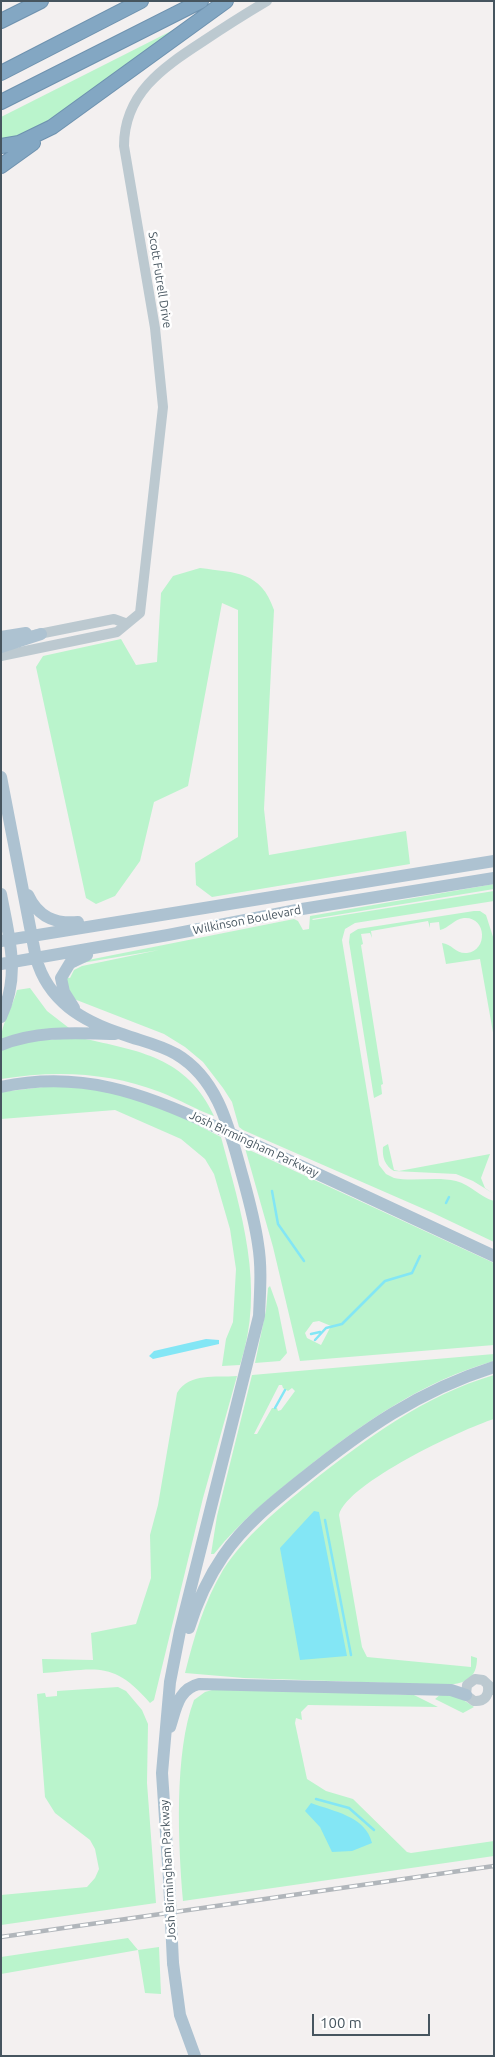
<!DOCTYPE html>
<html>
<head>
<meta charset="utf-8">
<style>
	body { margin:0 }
	#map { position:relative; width:495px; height:2057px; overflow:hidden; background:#f3f0f0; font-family:Ubuntu,sans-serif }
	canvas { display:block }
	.frame { position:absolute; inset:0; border:2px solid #46555f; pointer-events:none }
	.scale { position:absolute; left:312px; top:2014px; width:118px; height:22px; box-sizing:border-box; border:2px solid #46555f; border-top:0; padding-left:6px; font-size:15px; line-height:18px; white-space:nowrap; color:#46555f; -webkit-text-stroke:4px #fff; paint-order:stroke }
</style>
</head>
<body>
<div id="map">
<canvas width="495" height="2057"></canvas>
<div class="frame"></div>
<div class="scale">100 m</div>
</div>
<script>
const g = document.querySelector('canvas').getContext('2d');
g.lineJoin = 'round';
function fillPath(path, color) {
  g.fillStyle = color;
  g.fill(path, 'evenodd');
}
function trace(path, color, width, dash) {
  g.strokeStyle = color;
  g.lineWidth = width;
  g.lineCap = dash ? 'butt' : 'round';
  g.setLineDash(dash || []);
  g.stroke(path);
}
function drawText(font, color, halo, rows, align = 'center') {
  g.font = font + ' Ubuntu,sans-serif';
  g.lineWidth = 5;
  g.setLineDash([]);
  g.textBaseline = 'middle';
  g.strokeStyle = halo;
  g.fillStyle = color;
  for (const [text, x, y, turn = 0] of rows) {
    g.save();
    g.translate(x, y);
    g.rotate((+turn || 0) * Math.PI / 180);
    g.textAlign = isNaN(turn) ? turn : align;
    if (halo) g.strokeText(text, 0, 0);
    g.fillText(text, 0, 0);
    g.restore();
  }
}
const green = new Path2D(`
	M187,23L39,127L20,136L1,140V117Z
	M200,568C236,573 261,571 274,610L264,809L269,855L406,831L410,864L212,897L196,885L195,863L238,837V610L222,603L188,786L154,802L140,861L115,896L96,904L86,898L36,667L43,656L121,639L136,665L157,662L161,593L173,576Z
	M494,884V889L312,919L313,920L494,891V901L355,923L345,929L342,940L379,1165L386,1174L394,1178C414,1182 436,1176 456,1181C471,1185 480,1197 494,1201V1242L433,1213L243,1130L239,1127L232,1102L223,1088L203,1062L185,1047L164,1034L74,999L71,996L65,977L70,978L74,970L82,966L159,950L82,963L67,972L83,961L294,919L298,921L303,930L309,929L310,916Z
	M474,911H480L486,915L494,940V1038L480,959L446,964L442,943C452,944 456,954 467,953C489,950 486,916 464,918C454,919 449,928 440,930L439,922L430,923V928L428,921L371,931L372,938L370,933L361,934L363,944L361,945L383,1084L381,1085L382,1094L374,1098L349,942L350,934L358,929Z
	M30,988L47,1011L69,1028L1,1040C1,1023 13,1007 17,990Z
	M81,1038C139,1051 187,1057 214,1116C199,1111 178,1099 160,1092C109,1072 55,1070 1,1079V1048L21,1041Z
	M52,1086L96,1089L158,1105L221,1137C241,1212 266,1287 240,1365L222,1366L226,1339L233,1322L236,1269L230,1229L214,1174L205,1159L181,1139L115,1110L1,1119V1092Z
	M388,1144L394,1170L399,1171L490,1154L481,1178L485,1188L494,1194L473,1181L456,1174L394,1171C385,1166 382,1157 383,1147Z
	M245,1148L494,1263V1345L300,1361L273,1247ZM319,1321L331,1326L321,1345L307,1338L305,1333L313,1322Z
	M270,1286L278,1308L287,1353L280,1361L255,1363L266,1310L268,1288Z
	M494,1354V1361C423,1381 366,1421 309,1466C275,1493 241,1520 214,1554H211L217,1516L252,1375ZM279,1385H282L283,1388L288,1391L292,1388L295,1391L281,1410L278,1411L277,1408H272L257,1434H254Z
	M494,1375V1419C462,1429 347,1483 339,1515L362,1647L367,1657L471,1667V1656L477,1658C477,1678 466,1683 448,1685L244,1678L185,1673C194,1637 204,1602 223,1570C246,1535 277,1510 309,1484C366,1439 423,1396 494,1375Z
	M237,1376L203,1498L154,1700L150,1703C112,1659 96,1670 43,1673L42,1659L93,1660L91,1633L136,1624L151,1578L150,1535L158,1505L177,1393C190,1372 215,1378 237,1376Z
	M118,1687L126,1691L142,1710L148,1724L147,1783L156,1903L1,1925V1895L87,1887L95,1878L99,1869L95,1849L90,1840L55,1813L45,1797L37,1694L45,1693L46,1697L57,1696V1691Z
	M219,1688L414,1695L438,1707L308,1705L301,1712L302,1720L296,1718L295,1723L307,1779L326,1791L353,1799L407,1852L411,1853L494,1841V1856L183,1901C178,1845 174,1752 194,1700L205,1692Z
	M441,1694L459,1697L474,1707L463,1713L435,1699Z
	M128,1938L138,1950L159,1947L161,1994L145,1993L138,1950L1,1974V1957Z`);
const water = new Path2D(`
	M206,1339L219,1340V1344L153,1359L149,1356L154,1351Z
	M314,1511L319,1512L347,1656L300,1660L280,1548Z
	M311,1803C332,1811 366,1816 372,1843L352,1851L332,1852L320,1827L305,1811Z`);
const stream = new Path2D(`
	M272,1191L278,1224L304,1261
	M446,1203L449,1197
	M311,1334L320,1332
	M315,1340L326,1328L342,1324L385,1281L412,1273L420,1256
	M275,1408L285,1390
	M325,1520L351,1655
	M316,1799L349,1808L374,1830`);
const minor = new Path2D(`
	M34,635L114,619L125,623
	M1,656L117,632L140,613L163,407L155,328L124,146C124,94 162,68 202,42C223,28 245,14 267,1
	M488,1687C489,1696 484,1702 474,1701L466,1695L467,1685L475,1679L483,1680L494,1690`);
const major = new Path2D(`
	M1,637L26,633
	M1,647L41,634
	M1,777L36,958C48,1001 82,1021 122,1034C141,1041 158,1044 176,1054C220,1080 230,1132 243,1178C249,1200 255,1222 258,1244C262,1268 260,1292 259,1316L180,1631L170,1682L162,1773L169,1879
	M1,894C9,938 21,974 1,1017
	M28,895C38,917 55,924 78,922
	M1,941L494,861
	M1,964L168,935L302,909L494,878
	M74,1008L64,992L61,978L70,963L87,955
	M1,1045C38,1030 76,1033 115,1034
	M1,1087C80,1070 144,1093 214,1126
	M245,1140L494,1256
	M189,1628C197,1602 208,1578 223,1556C244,1525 273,1502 302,1479C363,1430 418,1391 494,1367
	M170,1727C176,1709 178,1689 199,1684L451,1690L466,1695
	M173,1963L180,2015L195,2056`);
const highway = new Path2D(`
	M1,21L41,1
	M1,73L141,1
	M1,102L201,1
	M1,146L19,143L52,127L226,1
	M1,166L33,143`);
const rail = new Path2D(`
	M1,1937L494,1866`);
const majorBridge = new Path2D(`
	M214,1126L245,1140
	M169,1879L173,1963`);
const streetNames = [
	["Scott Futrell Drive",160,280,81],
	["Wilkinson Boulevard",247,920,-11],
	["Josh Birmingham Parkway",254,1144,25],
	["Josh Birmingham Parkway",168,1870,-93]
];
fillPath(green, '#baf4cc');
fillPath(water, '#83e6f5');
trace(stream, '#83e6f5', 2.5);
trace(highway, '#6e92af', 16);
trace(minor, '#bcc9d0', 10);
trace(major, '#adc2d1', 12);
trace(highway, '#83a7c3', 14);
trace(rail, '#b1b6bb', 4.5);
trace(rail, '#fff', 2.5, [8]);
trace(majorBridge, '#adc2d1', 12);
drawText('12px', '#46555f', '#fff', streetNames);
</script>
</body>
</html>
